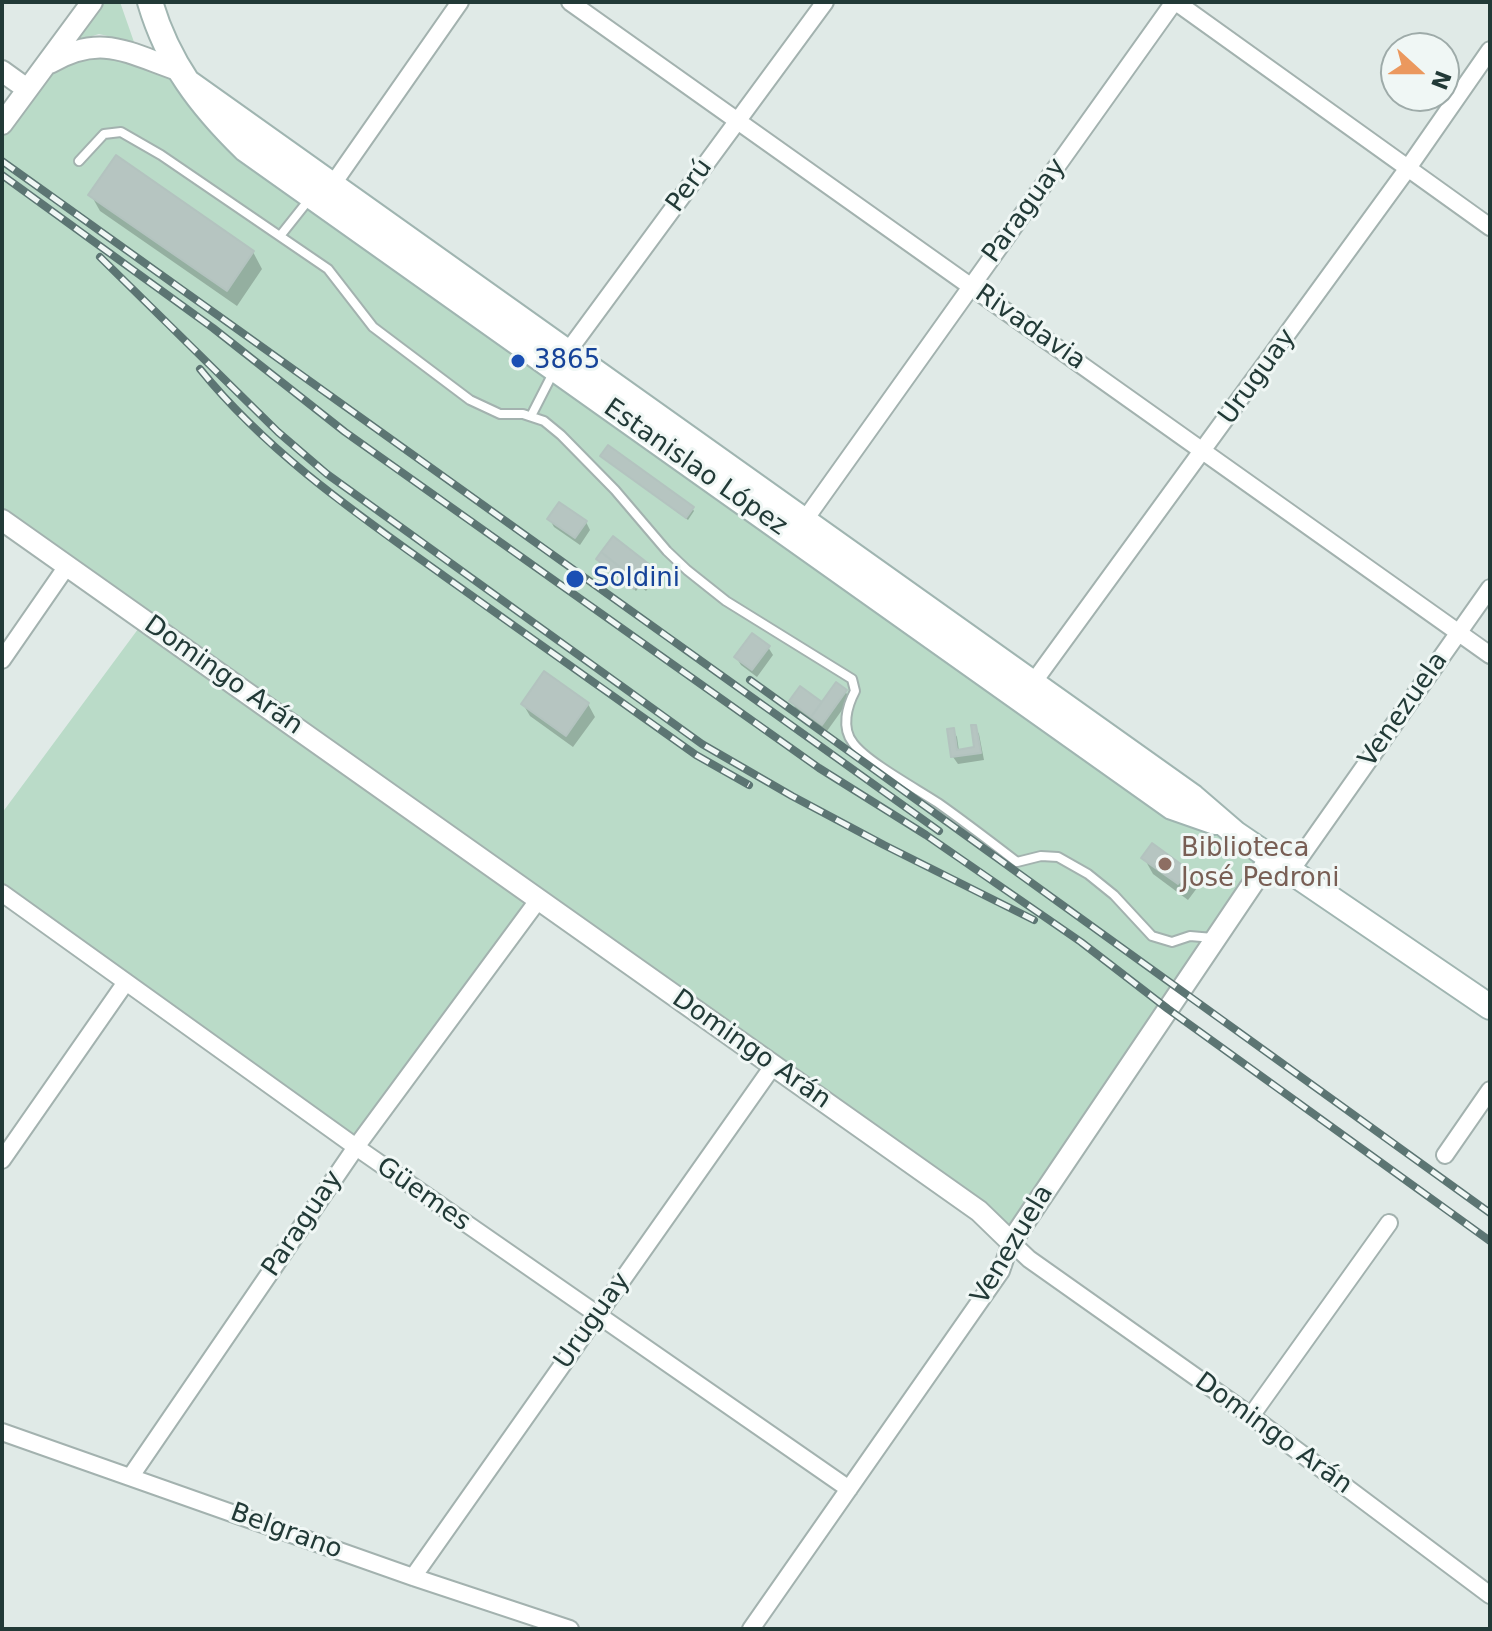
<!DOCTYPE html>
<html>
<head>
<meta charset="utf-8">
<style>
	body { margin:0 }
	#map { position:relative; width:1492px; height:1631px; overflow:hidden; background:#e0eae7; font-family:"DejaVu Sans",sans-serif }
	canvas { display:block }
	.frame { position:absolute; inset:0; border:4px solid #223a37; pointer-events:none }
	.north { position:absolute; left:1380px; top:32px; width:80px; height:80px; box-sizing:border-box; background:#f0f7f5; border:2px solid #9eaba9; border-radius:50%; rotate:111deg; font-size:22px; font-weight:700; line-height:32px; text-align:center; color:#223a37 }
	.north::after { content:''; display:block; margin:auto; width:28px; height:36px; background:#eb985e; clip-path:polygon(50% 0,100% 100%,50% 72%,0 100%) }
</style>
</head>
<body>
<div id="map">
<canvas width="1492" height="1631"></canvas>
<div class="frame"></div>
<div class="north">N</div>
</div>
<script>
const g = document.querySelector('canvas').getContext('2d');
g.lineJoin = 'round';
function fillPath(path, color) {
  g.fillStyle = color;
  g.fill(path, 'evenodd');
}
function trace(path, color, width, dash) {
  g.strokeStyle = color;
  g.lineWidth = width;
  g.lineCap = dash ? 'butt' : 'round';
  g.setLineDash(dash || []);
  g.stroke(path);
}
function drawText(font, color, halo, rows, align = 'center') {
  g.font = font + ' "DejaVu Sans",sans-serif';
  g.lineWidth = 6;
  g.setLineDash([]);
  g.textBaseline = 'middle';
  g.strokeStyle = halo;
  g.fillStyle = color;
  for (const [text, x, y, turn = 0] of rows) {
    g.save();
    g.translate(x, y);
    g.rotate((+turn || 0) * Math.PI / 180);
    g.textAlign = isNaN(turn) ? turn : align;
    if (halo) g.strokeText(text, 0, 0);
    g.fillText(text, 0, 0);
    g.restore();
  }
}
const green = new Path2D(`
	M101,2H120L134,42L99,34L78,40L75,38Z
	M94,45L178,70L1270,858L1011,1242L539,900L356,1147L2,893V813L144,621L2,520V124L43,67Z`);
const shadow = new Path2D(`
	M91,195L253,252L262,269L237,306L100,211Z
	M602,456L692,508L694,511L688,520Z
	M550,520L586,522L590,530L580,545L554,527Z
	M598,559L652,570L657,577L646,591L640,586L636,591Z
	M768,647L773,655L757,677L741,665L736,657Z
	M845,691L850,699L827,731L796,709L792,702L822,705Z
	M523,704H588L595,717L573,747L530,716Z
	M975,727L979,734L984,760L958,764L953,757V730L957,737L959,751L976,749Z
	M1144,858L1187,871L1197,888L1188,900L1153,874Z`);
const building = new Path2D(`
	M116,155L254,251L227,291L88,195Z
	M608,445L694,507L686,518L600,456Z
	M559,502L587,521L575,538L547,519Z
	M613,536L654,568L641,584L601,552Z
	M601,552L639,582L634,589L596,559Z
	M752,633L770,646L752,670L734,657Z
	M544,671L589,703L566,736L521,704Z
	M836,682L847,690L822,725L811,717Z
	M800,686L822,702L811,717L789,701Z
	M971,725H976L981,753L951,757L947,729L954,728L957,750L974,747Z
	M1152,843L1189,870L1178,884L1141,858Z`);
const service = new Path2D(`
	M79,161L104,134L121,132L161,155L328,269L373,327L470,400L500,414H523L544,421L561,435L615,490L667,551L687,570L726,601L852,679L855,691C847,706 841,728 853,743C867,762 917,789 938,803C965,822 991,842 1017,862L1041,856L1058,857L1088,874L1114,895L1152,936L1172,942L1190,936L1213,938
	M280,236L311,197
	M531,416L553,373`);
const minor = new Path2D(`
	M570,2L1490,655
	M1176,2L1490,227
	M328,191L460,2
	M563,358L825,2
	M799,528L1174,2
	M2,660L67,566
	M1027,691L1408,168L1490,50
	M1290,872L1490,588
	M2,893L356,1147L849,1489
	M1445,1155L1490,1090
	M2,1160L126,982
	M1251,1416L1389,1223
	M2,1432L413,1577L570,1629
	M131,1476L356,1147L539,899
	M413,1577L773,1066
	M751,1629L1001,1271L1011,1242L1029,1259L1251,1416L1490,1595`);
const tertiary = new Path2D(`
	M50,63C101,33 128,53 178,70
	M2,71L27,89
	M2,124L92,2
	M2,520L979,1211L1011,1242L1270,858`);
const secondary = new Path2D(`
	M150,2C168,63 200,105 245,149L1172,807L1215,822
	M189,83L1193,797L1236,834L1490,1007`);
const rail = new Path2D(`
	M2,161L939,831
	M2,175L213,328L345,432L819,768L926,835L1081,942L1168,1009L1490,1241
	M100,257L278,432L327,474L702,744L792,796L884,845L1034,920
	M200,369C268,453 357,514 444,576C528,636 612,695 696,755L749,785
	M750,680L1490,1213`);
const markers = [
	[518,361,8,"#1a4fb4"],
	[575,579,10,"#1a4fb4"],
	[1165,864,8,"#8d6e63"]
];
const streetNames = [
	["Perú",690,186,-54],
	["Paraguay",1025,211,-54],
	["Rivadavia",1030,328,35],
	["Uruguay",1258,377,-54],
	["Estanislao López",695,468,35],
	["Domingo Arán",223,676,35],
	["Venezuela",1404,710,-55],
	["Domingo Arán",751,1050,35],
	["Güemes",423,1195,35],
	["Paraguay",303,1224,-56],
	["Venezuela",1013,1245,-59],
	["Uruguay",593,1321,-55],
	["Domingo Arán",1273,1434,36],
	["Belgrano",286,1532,20]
];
const transitNames = [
	["3865",534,361],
	["Soldini",593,579]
];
const educationNames = [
	["Biblioteca",1181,849],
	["José Pedroni",1181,879]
];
fillPath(green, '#badbc8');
fillPath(shadow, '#0003');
fillPath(building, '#b6c5c1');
trace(building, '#b3c3bf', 2);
trace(service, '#a3b2af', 12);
trace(minor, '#a3b2af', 20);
trace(tertiary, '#a3b2af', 24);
trace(secondary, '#a0b5b1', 28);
trace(service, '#fff', 8);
trace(minor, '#fff', 16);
trace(tertiary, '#fff', 20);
trace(secondary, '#fff', 24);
trace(rail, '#5c7573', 8);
trace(rail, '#f0f7f5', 5, [15]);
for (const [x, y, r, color] of markers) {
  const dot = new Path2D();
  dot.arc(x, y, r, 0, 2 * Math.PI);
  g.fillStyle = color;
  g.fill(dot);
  trace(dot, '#f0f7f5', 3);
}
drawText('26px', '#223a37', '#f0f7f5', streetNames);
drawText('26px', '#164399', '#f0f7f5', transitNames, 'left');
drawText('26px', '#785e54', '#f0f7f5', educationNames, 'left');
</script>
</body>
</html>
